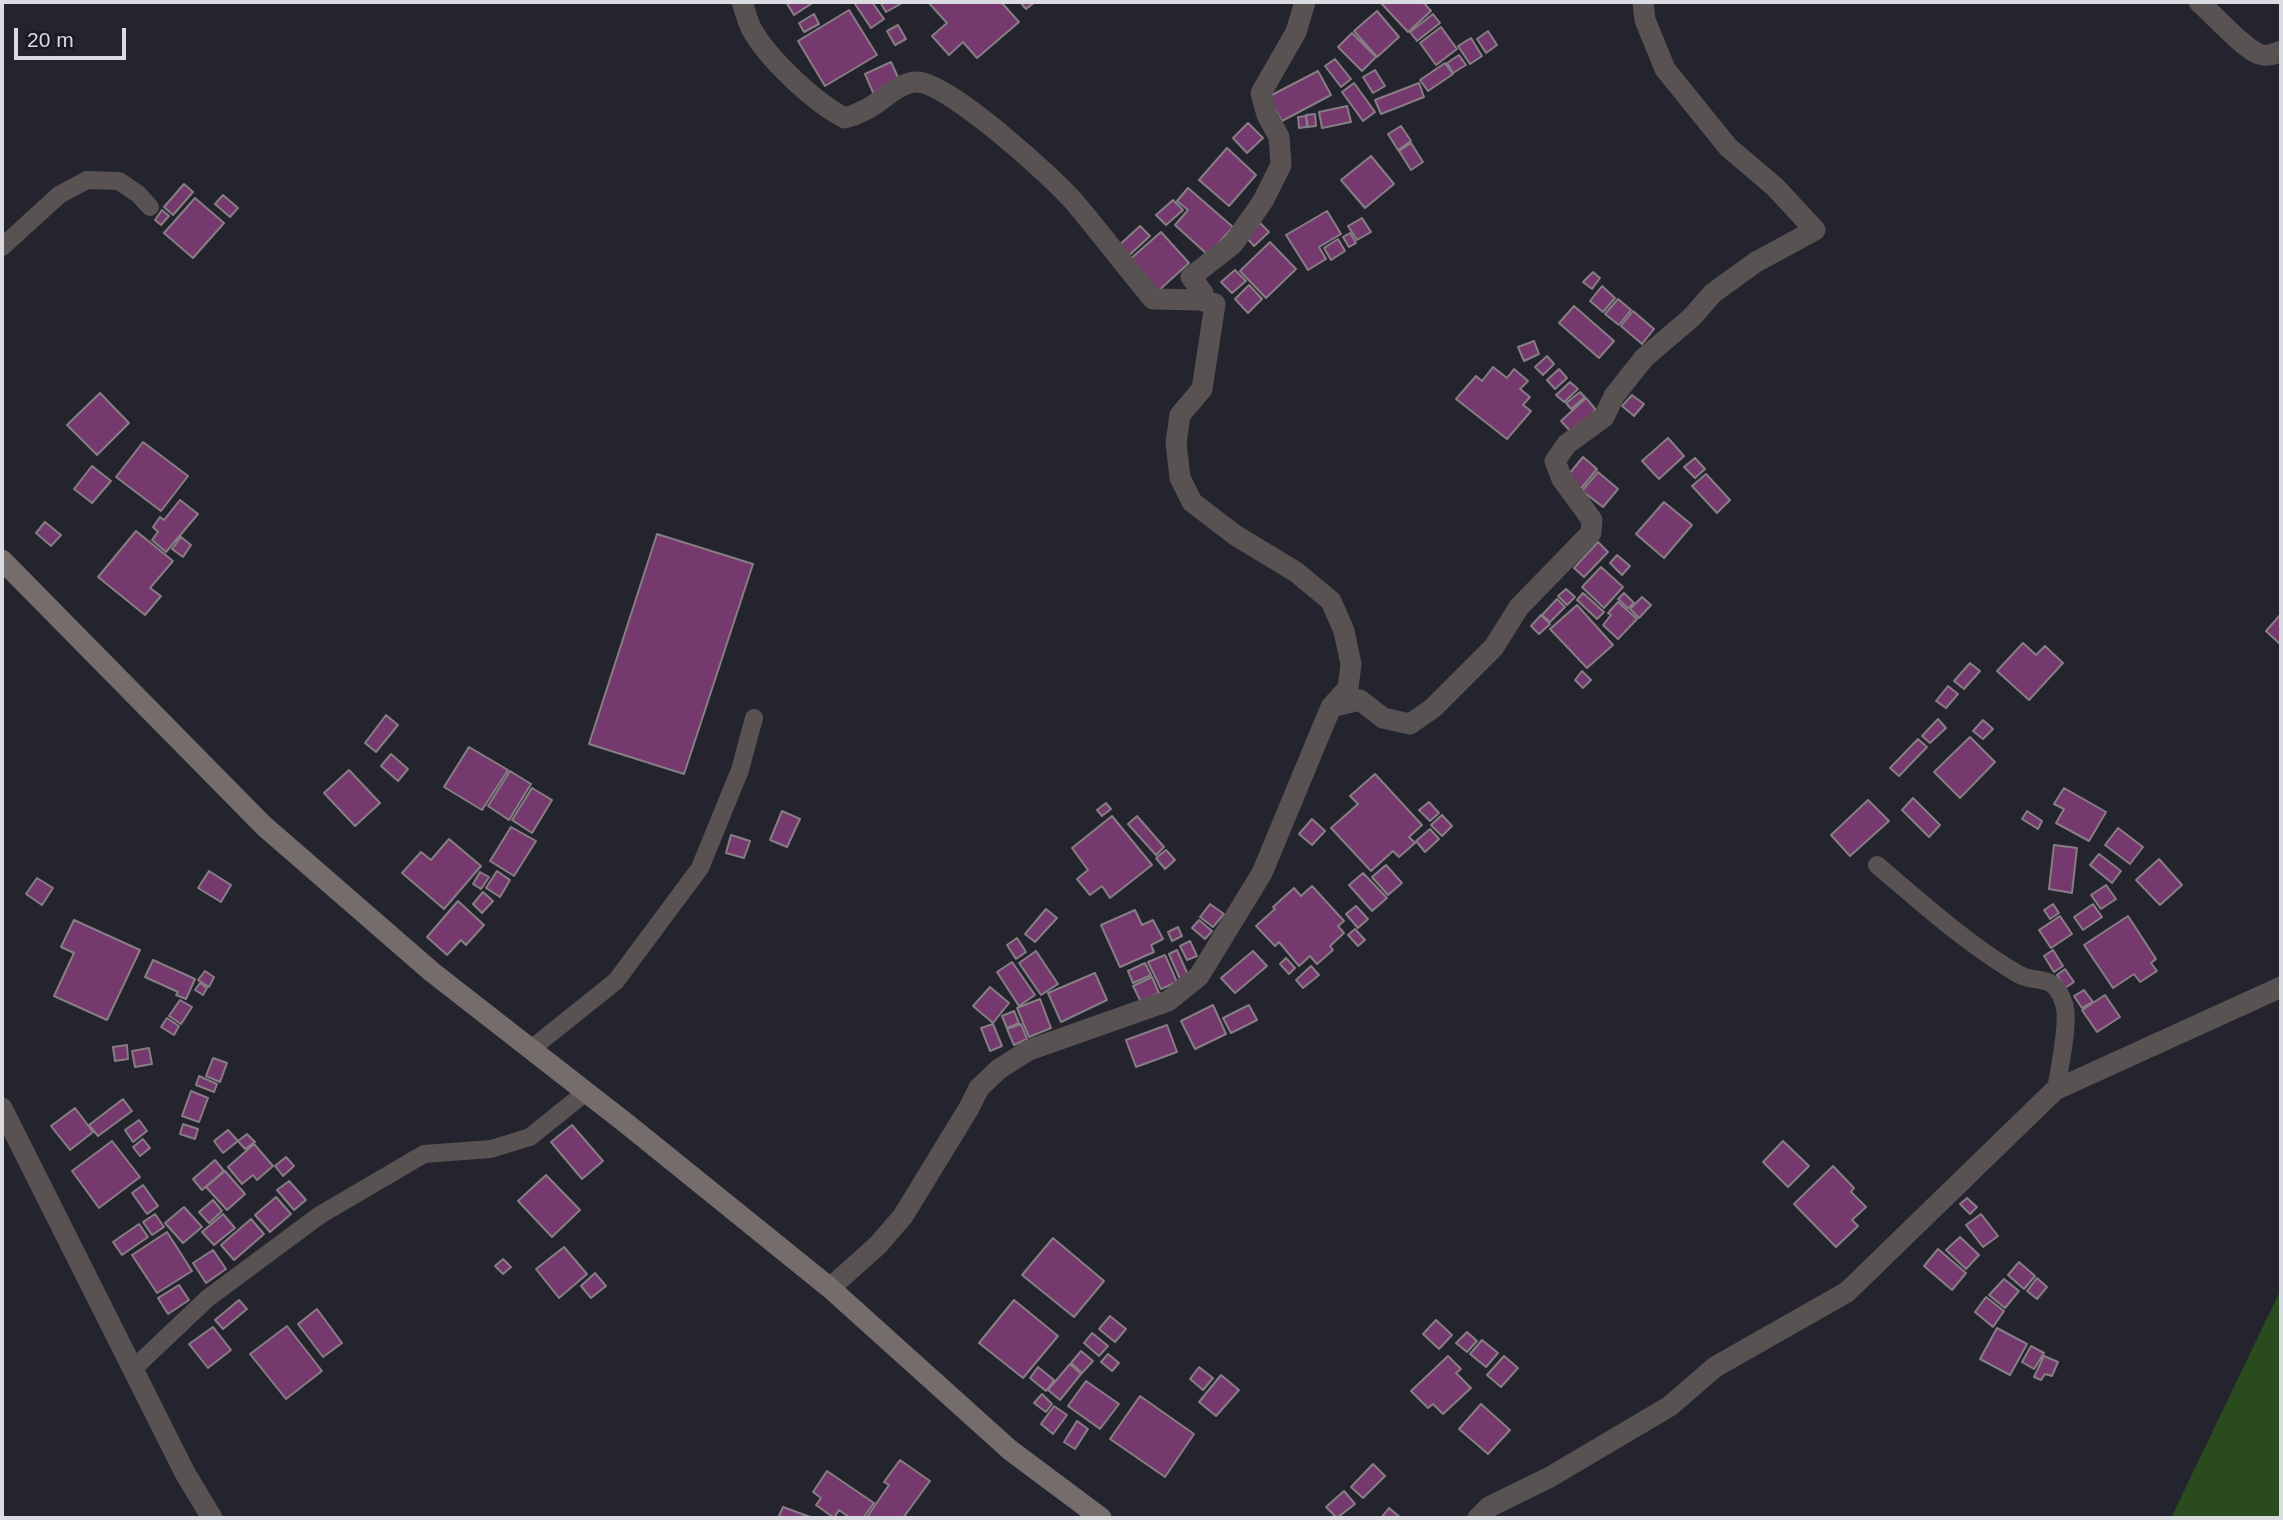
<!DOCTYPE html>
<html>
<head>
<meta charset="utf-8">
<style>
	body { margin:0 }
	#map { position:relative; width:2283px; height:1520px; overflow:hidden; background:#23242d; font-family:Arial,sans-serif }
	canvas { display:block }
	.frame { position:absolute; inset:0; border:4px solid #dbdce2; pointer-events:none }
	.scale { position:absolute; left:14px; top:28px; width:112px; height:32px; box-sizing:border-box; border:4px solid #dbdce2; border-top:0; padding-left:9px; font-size:21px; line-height:24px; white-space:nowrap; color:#dbdce2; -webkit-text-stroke:5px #191a23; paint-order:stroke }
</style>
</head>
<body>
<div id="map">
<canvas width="2283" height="1520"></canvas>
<div class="frame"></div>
<div class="scale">20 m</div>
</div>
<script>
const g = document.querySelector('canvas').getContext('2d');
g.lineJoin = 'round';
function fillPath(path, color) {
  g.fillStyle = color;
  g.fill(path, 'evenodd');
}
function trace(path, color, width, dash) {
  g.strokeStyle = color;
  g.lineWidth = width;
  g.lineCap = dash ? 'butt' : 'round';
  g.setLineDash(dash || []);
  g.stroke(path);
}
const green = new Path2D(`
	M2281,1289V1518H2171Z`);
const building = new Path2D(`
	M786,2H814L794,15Z
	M858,2H872L884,19L871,28L855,4Z
	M880,2H904L886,12Z
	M928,2H1001L1019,22L977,58L963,42L949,55L932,36L947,23Z
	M1020,2H1035L1026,9Z
	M1423,2L1431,11L1408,32L1381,3Z
	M849,10L877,55L825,86L798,41Z
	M1377,11L1399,37L1377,57L1354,31Z
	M814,14L819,24L804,32L799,23Z
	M1433,14L1440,23L1417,41L1410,32Z
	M898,25L906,39L895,45L887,31Z
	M1441,27L1457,49L1436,65L1420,43Z
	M1488,31L1497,45L1486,53L1477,39Z
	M1352,33L1376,57L1362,71L1338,47Z
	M1471,38L1482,56L1470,64L1458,46Z
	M1459,55L1466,65L1453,73L1447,63Z
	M1335,59L1351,79L1341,87L1325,66Z
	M891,62L902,86L875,97L865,74Z
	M1445,63L1453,74L1428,91L1420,80Z
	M1375,70L1385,86L1373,93L1363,77Z
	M1318,71L1331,95L1282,121L1268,97Z
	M1354,83L1375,112L1363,121L1342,92Z
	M1419,83L1424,97L1381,114L1375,100Z
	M1347,106L1351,122L1322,128L1319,112Z
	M1315,114L1316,126L1308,127L1306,115Z
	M1306,116L1307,127L1299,128L1298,117Z
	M1248,123L1263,138L1247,153L1233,138Z
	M1401,126L1411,141L1398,150L1388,134Z
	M1411,143L1423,162L1411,170L1399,151Z
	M1227,148L1256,175L1229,206L1199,180Z
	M1371,156L1394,184L1365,208L1341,180Z
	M184,184L193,192L173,215L164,207Z
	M1188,188L1233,227L1208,255L1175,225L1188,210L1177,201Z
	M223,195L238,208L230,217L215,204Z
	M195,198L224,223L193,258L164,233Z
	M1173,200L1183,210L1166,225L1156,215Z
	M162,210L169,216L161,225L155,220Z
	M1327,211L1341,234L1319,247L1326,259L1308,270L1286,235Z
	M1362,218L1371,232L1357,240L1348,226Z
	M1260,223L1269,232L1254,246L1246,237Z
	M1140,226L1150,236L1125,259L1115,249Z
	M1161,232L1189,263L1157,292L1128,261Z
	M1350,233L1356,243L1349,247L1343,237Z
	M1338,239L1345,251L1331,260L1324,248Z
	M1270,242L1296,269L1266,298L1240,271Z
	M1235,270L1246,281L1232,293L1221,282Z
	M1593,272L1600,278L1592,289L1583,282Z
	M1249,285L1262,299L1248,313L1235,299Z
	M1602,286L1615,298L1603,312L1590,301Z
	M1618,299L1631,310L1619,325L1605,314Z
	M1574,306L1614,341L1599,358L1559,323Z
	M1633,311L1654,329L1642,344L1621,326Z
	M1534,341L1539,354L1524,361L1518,347Z
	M1547,356L1554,364L1543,375L1535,367Z
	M1493,367L1507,378L1514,369L1528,381L1520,389L1530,397L1523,405L1531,411L1507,439L1456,399L1476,376L1482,381Z
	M1559,369L1567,378L1555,389L1547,380Z
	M1570,382L1578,389L1564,402L1556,395Z
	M1580,392L1585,397L1571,409L1566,403Z
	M100,393L129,423L97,455L67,425Z
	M1632,395L1644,404L1634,416L1622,406Z
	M1586,398L1596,410L1572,433L1561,421Z
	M1668,438L1684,456L1659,479L1642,461Z
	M143,442L188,476L161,511L116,477Z
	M1583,457L1597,469L1579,491L1565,479Z
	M1695,458L1705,469L1695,478L1684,467Z
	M92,466L111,481L92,503L74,489Z
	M1598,472L1618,489L1603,507L1582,491Z
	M1706,474L1730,500L1717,513L1692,486Z
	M180,500L198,514L166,552L152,540L158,532L153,527L160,517L164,520Z
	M1664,502L1692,525L1664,558L1636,534Z
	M45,522L61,535L51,546L36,533Z
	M136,531L173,561L150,588L161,596L145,615L98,577Z
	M657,534L753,564L684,774L589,744Z
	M181,537L191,545L183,557L172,549Z
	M1598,542L1608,552L1584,577L1574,568Z
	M1617,555L1630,566L1622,575L1610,563Z
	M1601,567L1623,587L1604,608L1582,587Z
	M1566,589L1575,597L1567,605L1558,596Z
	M1583,593L1604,612L1597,619L1577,600Z
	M1624,593L1634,603L1628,608L1618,599Z
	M1642,597L1651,605L1639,618L1630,609Z
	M1557,599L1565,607L1550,622L1542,615Z
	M1618,602L1637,619L1618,639L1603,625L1611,615L1608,613Z
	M1577,605L1613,645L1587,668L1550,629Z
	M2281,614V645L2266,631Z
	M1541,615L1550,624L1539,634L1531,626Z
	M2023,643L2036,655L2045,646L2063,663L2029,700L1997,671Z
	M1970,663L1980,671L1964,689L1954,681Z
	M1582,671L1591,680L1583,688L1575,680Z
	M1948,686L1958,694L1946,708L1936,701Z
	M386,715L398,725L376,752L365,743Z
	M1938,719L1946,728L1930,743L1922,736Z
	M1983,720L1993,729L1983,739L1973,731Z
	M1970,737L1995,762L1960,798L1934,772Z
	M1918,739L1927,747L1899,776L1890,768Z
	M469,747L508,770L482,810L444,787Z
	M391,754L408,769L398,781L381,766Z
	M349,770L380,803L355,826L324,793Z
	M510,771L531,784L509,820L488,806Z
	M1375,774L1422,825L1409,837L1415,843L1399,857L1393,851L1371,871L1331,828L1358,804L1350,796Z
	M532,788L552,800L532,833L512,820Z
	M2064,788L2106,812L2089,841L2056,823L2064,809L2054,804Z
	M1913,798L1940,825L1929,837L1902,810Z
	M1868,800L1889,821L1850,856L1831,835Z
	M1429,802L1439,813L1430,821L1419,810Z
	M1106,803L1111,809L1102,816L1097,810Z
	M782,811L800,819L787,847L770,840Z
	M2027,811L2042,821L2038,829L2022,819Z
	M1442,815L1452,826L1442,836L1431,825Z
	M1112,816L1152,865L1110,898L1102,886L1090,895L1077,879L1088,870L1072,848Z
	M1137,816L1164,847L1156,855L1128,824Z
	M1312,819L1325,831L1312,845L1299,834Z
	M511,827L536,841L514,876L490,861Z
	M2118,828L2143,847L2130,864L2105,845Z
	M1430,829L1439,839L1425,852L1416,841Z
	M731,835L750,841L744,858L726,853Z
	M449,839L481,866L444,909L402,873L421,852L431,860Z
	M2054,845L2077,848L2072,893L2049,889Z
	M1166,850L1175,860L1165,869L1156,858Z
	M2099,854L2121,871L2112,883L2090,865Z
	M2159,859L2182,885L2160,905L2136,880Z
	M1386,865L1402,883L1388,895L1372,877Z
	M209,871L231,885L221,902L198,888Z
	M497,871L510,880L500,897L486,888Z
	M480,872L489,877L481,889L473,884Z
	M1363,873L1387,898L1372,911L1349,885Z
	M37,878L53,888L42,905L26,894Z
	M2106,885L2116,899L2101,909L2091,895Z
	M1312,886L1344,921L1338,926L1344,933L1330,946L1333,950L1317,964L1310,956L1299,966L1279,942L1275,946L1256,926L1275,909L1273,907L1294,888L1301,896Z
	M483,892L493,901L482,913L473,904Z
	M458,901L484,925L466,945L461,940L447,955L427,937Z
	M1210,904L1224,914L1213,927L1200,917Z
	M2053,904L2059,913L2050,919L2044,910Z
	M2093,904L2102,917L2083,930L2074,917Z
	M1356,906L1368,919L1358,928L1346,914Z
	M1046,909L1057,918L1035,942L1025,934Z
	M1135,910L1142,925L1153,920L1163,939L1151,945L1154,952L1120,967L1101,925Z
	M2060,916L2072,934L2051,948L2039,930Z
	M2128,916L2156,959L2151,963L2157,971L2140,982L2134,974L2113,988L2084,945Z
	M74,920L140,950L107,1020L54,996L74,953L61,947Z
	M1199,920L1212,931L1205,939L1192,928Z
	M1178,927L1182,936L1172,941L1168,932Z
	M1355,929L1365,940L1358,946L1348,935Z
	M1017,938L1026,952L1016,959L1007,945Z
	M1190,941L1197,956L1187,960L1180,946Z
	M1177,950L1188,975L1180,979L1169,954Z
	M2053,950L2063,966L2054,972L2044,956Z
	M1036,951L1058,984L1041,995L1019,963Z
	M1253,951L1267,966L1235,993L1221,978Z
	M1165,955L1177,982L1161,989L1148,962Z
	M1286,958L1295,968L1289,974L1280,964Z
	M153,960L195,979L186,999L176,995L178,992L145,977Z
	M1012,962L1035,995L1019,1006L997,972Z
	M1145,963L1151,975L1133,983L1128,971Z
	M1311,966L1319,975L1303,988L1296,980Z
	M2065,969L2074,982L2065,988L2057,975Z
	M205,971L214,977L209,987L198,980Z
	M1095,973L1107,1000L1061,1022L1048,993Z
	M1152,977L1159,993L1141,1002L1133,986Z
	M200,983L207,988L203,995L195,990Z
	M990,987L1009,1003L993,1023L973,1006Z
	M2084,990L2093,1002L2082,1008L2074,996Z
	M2105,995L2120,1017L2097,1032L2082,1010Z
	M1040,999L1051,1028L1029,1037L1017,1008Z
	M180,1000L192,1007L181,1024L169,1016Z
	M1213,1005L1226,1034L1195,1049L1181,1021Z
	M1249,1005L1257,1020L1231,1033L1223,1018Z
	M1014,1011L1019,1023L1007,1028L1002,1016Z
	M167,1018L179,1026L174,1035L161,1027Z
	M993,1024L1002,1046L990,1051L981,1028Z
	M1021,1024L1027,1039L1014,1045L1007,1029Z
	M1167,1025L1177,1052L1136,1067L1126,1040Z
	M127,1045L128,1059L115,1061L113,1047Z
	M149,1048L152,1064L135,1067L132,1051Z
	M213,1058L227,1063L220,1082L206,1076Z
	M199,1076L217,1084L214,1092L196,1085Z
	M191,1091L208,1098L199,1122L182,1116Z
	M123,1099L132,1111L98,1136L89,1125Z
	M75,1108L93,1132L70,1150L51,1126Z
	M139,1120L147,1131L133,1142L125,1130Z
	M183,1124L198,1129L195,1139L180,1134Z
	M572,1125L603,1161L582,1179L551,1142Z
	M228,1130L238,1141L223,1153L214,1141Z
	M247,1134L255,1142L245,1149L238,1141Z
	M143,1139L150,1148L140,1156L133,1147Z
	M112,1141L140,1177L99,1208L72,1171Z
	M1783,1141L1809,1166L1788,1187L1763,1162Z
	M254,1144L273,1166L257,1180L253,1175L242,1184L228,1167Z
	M286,1157L294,1166L283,1176L275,1166Z
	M215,1160L224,1171L202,1190L193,1179Z
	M1833,1166L1854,1188L1851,1192L1866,1207L1852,1220L1858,1226L1836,1247L1794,1204Z
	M225,1171L245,1194L227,1210L206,1187Z
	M546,1175L580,1210L552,1237L518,1201Z
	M289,1181L306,1200L294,1210L277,1190Z
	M143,1185L158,1206L147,1214L132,1193Z
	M276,1197L291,1214L270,1232L255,1215Z
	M1967,1198L1977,1207L1970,1214L1960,1204Z
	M213,1200L222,1211L209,1223L199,1212Z
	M184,1207L202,1227L183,1243L165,1223Z
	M155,1214L164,1227L152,1235L143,1222Z
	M223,1214L235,1228L214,1245L202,1232Z
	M1981,1214L1998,1236L1983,1247L1966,1225Z
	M251,1219L264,1234L234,1260L221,1245Z
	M139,1224L148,1237L122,1255L113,1242Z
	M167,1232L192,1271L157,1293L132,1255Z
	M1960,1237L1979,1255L1966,1269L1946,1250Z
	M1053,1238L1104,1281L1074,1317L1022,1275Z
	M564,1247L587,1274L559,1298L536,1269Z
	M1938,1249L1966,1273L1952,1290L1924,1266Z
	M213,1250L226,1269L206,1283L193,1263Z
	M503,1259L511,1267L503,1274L495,1266Z
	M2019,1262L2035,1276L2024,1289L2008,1275Z
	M595,1273L606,1286L591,1298L581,1286Z
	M2037,1278L2047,1287L2037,1299L2027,1291Z
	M2004,1279L2019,1291L2005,1308L1989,1295Z
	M179,1285L189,1300L168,1314L158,1298Z
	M1986,1297L2004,1311L1993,1327L1975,1312Z
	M239,1300L247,1309L223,1329L215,1320Z
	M1014,1300L1058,1336L1023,1378L979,1343Z
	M317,1309L342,1343L323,1357L298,1324Z
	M1110,1316L1126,1329L1115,1342L1099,1329Z
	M1436,1320L1452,1335L1439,1349L1423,1334Z
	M287,1326L322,1371L286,1399L250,1354Z
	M213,1327L231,1350L208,1368L189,1344Z
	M1997,1328L2027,1344L2010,1375L1980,1359Z
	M1467,1332L1477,1341L1467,1352L1456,1343Z
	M1092,1333L1108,1346L1099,1356L1084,1343Z
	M1482,1340L1498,1353L1486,1367L1470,1354Z
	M2031,1346L2044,1353L2034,1369L2022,1362Z
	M1081,1351L1093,1361L1082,1373L1071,1363Z
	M1108,1354L1119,1363L1112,1371L1101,1362Z
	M1448,1356L1461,1369L1456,1373L1471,1388L1443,1414L1433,1404L1428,1408L1411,1391Z
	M1504,1356L1518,1368L1501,1387L1487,1375Z
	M2044,1356L2058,1362L2052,1376L2045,1374L2041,1380L2034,1377Z
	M1070,1364L1081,1374L1060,1400L1048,1390Z
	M1038,1367L1054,1380L1046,1391L1030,1378Z
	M1199,1367L1213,1378L1203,1390L1190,1379Z
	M1221,1375L1239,1390L1216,1416L1199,1402Z
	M1086,1381L1119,1404L1100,1429L1068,1406Z
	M1042,1394L1052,1404L1046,1412L1034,1403Z
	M1140,1396L1194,1434L1165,1477L1110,1439Z
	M1481,1404L1510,1430L1488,1454L1459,1429Z
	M1054,1406L1067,1415L1053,1434L1041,1424Z
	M1077,1421L1088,1429L1075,1449L1064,1442Z
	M900,1460L930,1481L903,1518H868L867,1517L889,1485L884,1482Z
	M1373,1464L1385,1476L1363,1498L1351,1487Z
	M827,1471L874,1503L863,1518H850L839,1510L834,1518L816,1505L821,1498L813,1492Z
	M1344,1491L1355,1504L1337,1518L1326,1507Z
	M783,1507L813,1518H778Z
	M1389,1508L1401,1518H1381Z`);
const lane = new Path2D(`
	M2,247L59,195L87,180L119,181L138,194L150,207
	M1877,865C1922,903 1967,944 2018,974C2037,985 2054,971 2064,1004C2070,1021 2059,1070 2056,1090
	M531,1049L616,981L700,868L740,770L754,718
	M133,1369L208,1298L320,1215L424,1154L491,1149L530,1137L586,1092`);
const street = new Path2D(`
	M742,2C745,10 747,20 751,28C767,58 815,103 845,118C852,116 859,113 865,110C882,102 897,83 916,82C946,80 1054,178 1076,204C1102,235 1127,268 1153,299L1200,300L1215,304L1202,389L1180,415L1176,443L1180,478L1192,502L1235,535L1296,572L1331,601L1344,631L1351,664L1348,688L1331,707L1262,873L1199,976L1168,1001L1029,1050L999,1069L979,1088L969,1108L903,1216L878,1245L830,1288
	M2199,2C2213,14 2244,49 2259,54C2267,57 2275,54 2281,51
	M1200,300L1203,293L1191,277L1233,244L1263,201L1281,165L1279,137L1267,115L1261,93L1296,32L1305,2
	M1331,707L1360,700L1383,718L1410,724L1433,708L1494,647L1519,607L1591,533L1592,520L1562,479L1555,461L1567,444L1604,417L1614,396L1644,358L1692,317L1713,293L1756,262L1815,230L1775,187L1728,147L1665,69L1645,20L1643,2
	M2,1108L185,1473L212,1518
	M1478,1518L1489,1507L1550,1477L1670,1406L1715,1367L1847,1292L2055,1090L2281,987`);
const secondary = new Path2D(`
	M2,560L264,826L432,972L627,1124L830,1288L1010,1450L1101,1518`);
fillPath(green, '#294b1e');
fillPath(building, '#75396d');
trace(building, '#877d85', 2);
trace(lane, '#585252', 18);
trace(street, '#585252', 21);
trace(secondary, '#756c6c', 21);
</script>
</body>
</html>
